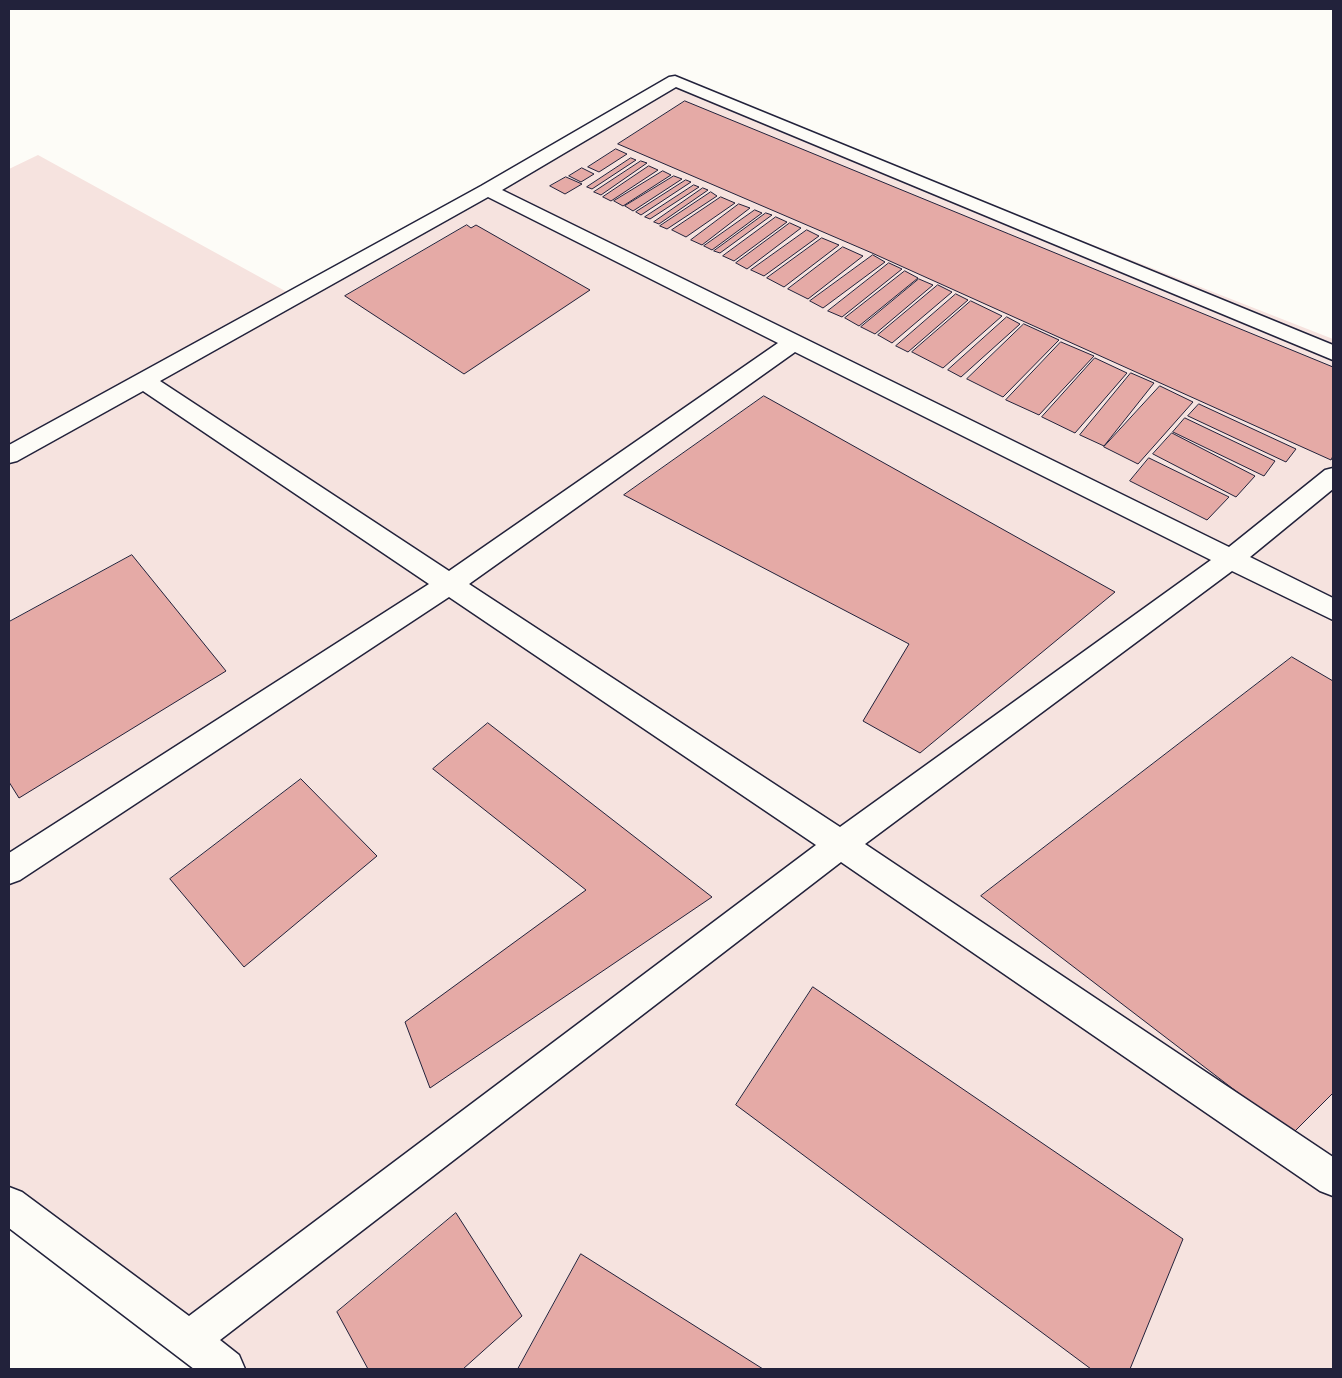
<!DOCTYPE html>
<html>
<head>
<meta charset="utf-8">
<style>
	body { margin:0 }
	#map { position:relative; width:1342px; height:1378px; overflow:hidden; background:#fdfcf7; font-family:"Shantell Sans",sans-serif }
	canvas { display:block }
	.frame { position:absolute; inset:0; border:10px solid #22223b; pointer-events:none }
</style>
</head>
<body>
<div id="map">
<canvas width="1342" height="1378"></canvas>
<div class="frame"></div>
</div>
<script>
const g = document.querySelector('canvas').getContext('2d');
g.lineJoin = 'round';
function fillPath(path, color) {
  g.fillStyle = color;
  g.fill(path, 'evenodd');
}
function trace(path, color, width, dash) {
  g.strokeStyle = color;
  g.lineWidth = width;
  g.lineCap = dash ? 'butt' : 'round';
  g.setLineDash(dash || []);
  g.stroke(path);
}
const built = new Path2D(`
	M675,81L1333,339V1369H198L9,1217V169L38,155L296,297Z`);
const building = new Path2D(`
	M685,101L1333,367V456L1331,460L872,253L618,144Z
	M616,149L627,154L599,172L588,167Z
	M631,158L636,160L592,189L587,187Z
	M641,161L647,163L601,195L594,192Z
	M649,166L658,170L611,201L603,197Z
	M582,168L594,174L581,182L569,176Z
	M663,171L671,175L623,206L614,201Z
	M674,176L682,179L633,211L625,206Z
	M566,177L582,184L565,194L550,186Z
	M686,180L691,182L641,215L636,212Z
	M694,185L699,187L650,219L645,217Z
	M703,188L708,190L659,224L654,222Z
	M711,192L717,196L667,229L660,226Z
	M721,197L735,203L686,237L672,230Z
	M739,204L750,208L702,245L691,240Z
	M755,210L762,213L712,250L704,246Z
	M766,213L772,215L720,253L714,251Z
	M776,217L787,222L734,261L723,256Z
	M790,223L801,228L747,269L736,263Z
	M467,225L471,228L476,225L590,290L464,374L345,296Z
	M807,230L819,236L764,276L751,270Z
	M822,238L839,245L784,287L767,278Z
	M843,247L863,256L808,299L788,289Z
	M873,255L885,262L823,308L810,301Z
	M889,263L902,269L842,317L828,311Z
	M905,271L918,278L859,326L845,318Z
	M919,279L933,285L875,334L861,327Z
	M938,285L952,292L892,343L878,335Z
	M956,294L968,300L908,352L896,346Z
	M971,301L1002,316L943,368L912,352Z
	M1007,317L1020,324L961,377L948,370Z
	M1024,324L1059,340L1003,397L967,379Z
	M1061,342L1094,356L1039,415L1006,400Z
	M1095,358L1127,373L1075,433L1042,417Z
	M1131,373L1154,383L1104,446L1080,435Z
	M1160,386L1193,402L1138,464L1104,447Z
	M764,396L1115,592L920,753L863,721L909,644L624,495Z
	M1199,404L1296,449L1286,462L1188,416Z
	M1185,418L1275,461L1264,476L1173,432Z
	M1172,433L1255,476L1236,497L1153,454Z
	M1149,458L1229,497L1207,520L1130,481Z
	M132,555L226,671L19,798L9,782V622Z
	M1292,657L1333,681V1093L1292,1134L981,896Z
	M488,723L712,897L430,1088L405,1022L586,890L433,769Z
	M301,779L377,856L244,967L170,879Z
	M813,987L1183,1239L1130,1369H1091L736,1105Z
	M456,1213L522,1316L463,1369H368L337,1312Z
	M581,1254L763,1369H518Z`);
const street = new Path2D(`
	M675,76L1333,345V360L676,87L502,190L1229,547L1325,470L1333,468V489L1250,557L1333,598V620L1232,571L865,844L1333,1157V1196L1320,1191L841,862L220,1340L239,1355L245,1369H194L9,1228V1187L22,1192L189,1316L816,845L449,597L20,880L9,884V853L429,584L143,391L17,461L9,463V445L481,186L669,77ZM488,197L778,343L449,571L160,381ZM795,352L1211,560L840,827L469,584Z`);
fillPath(built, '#f6e3df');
fillPath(building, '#e5aaa6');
trace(building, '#22223b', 1);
trace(street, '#22223b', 3);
fillPath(street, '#fdfcf7');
</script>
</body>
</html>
